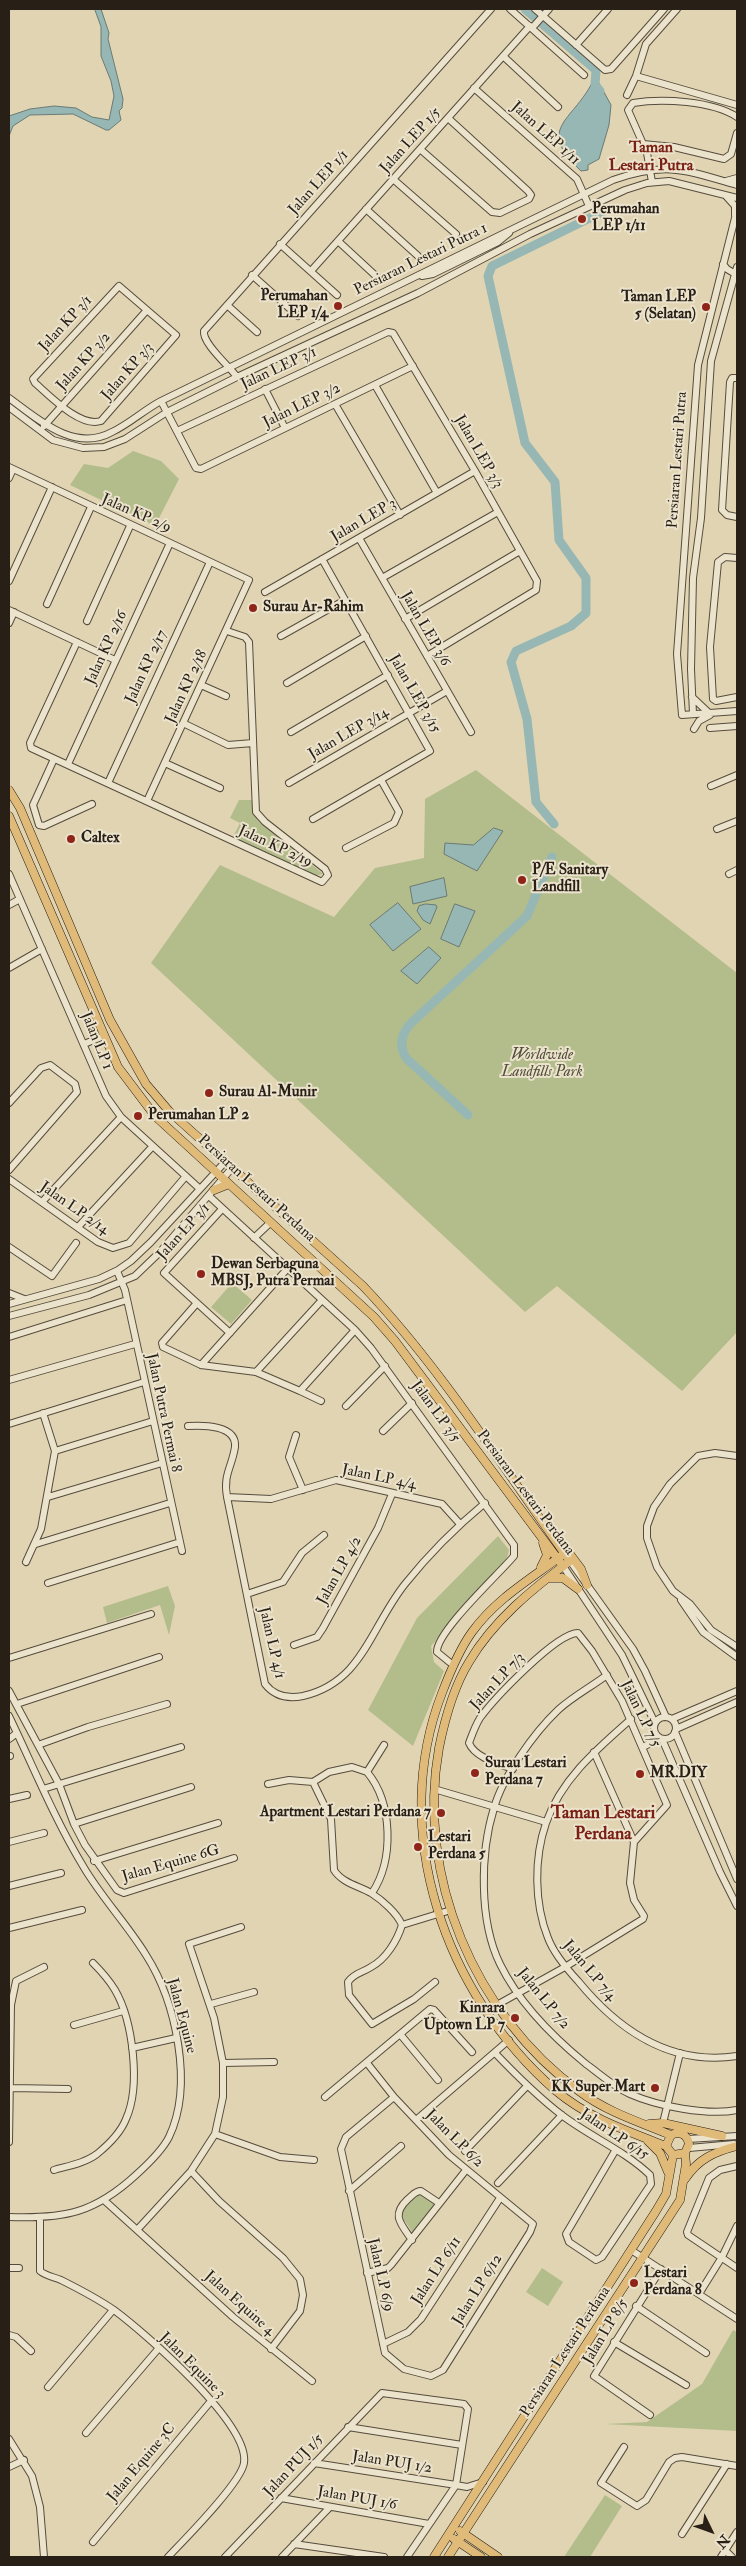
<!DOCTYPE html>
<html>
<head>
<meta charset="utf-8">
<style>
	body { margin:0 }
	#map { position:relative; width:746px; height:2566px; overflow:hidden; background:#e1d4b2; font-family:"IM FELL Double Pica",serif }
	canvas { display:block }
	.frame { position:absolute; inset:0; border:10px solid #281f16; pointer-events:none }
	.north { position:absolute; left:686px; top:2506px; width:50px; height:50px; -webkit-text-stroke:4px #ece3cd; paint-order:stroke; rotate:132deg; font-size:14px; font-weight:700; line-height:20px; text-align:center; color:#281f16 }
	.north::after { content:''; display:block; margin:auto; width:18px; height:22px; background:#281f16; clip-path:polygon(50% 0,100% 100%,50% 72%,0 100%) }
</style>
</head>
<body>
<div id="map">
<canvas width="746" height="2566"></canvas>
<div class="frame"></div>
<div class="north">N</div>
</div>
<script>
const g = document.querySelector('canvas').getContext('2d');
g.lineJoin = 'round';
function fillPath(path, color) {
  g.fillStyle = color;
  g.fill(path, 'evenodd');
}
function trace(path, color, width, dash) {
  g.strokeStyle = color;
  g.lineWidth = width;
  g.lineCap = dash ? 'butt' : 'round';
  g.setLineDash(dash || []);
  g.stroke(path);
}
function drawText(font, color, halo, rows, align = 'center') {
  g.font = font + ' "IM FELL Double Pica",serif';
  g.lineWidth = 4;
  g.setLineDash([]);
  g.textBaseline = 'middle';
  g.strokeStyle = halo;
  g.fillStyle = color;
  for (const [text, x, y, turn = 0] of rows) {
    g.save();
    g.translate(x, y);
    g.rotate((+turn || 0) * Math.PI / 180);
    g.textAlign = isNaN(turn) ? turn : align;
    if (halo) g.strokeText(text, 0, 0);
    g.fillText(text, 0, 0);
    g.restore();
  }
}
const green = new Path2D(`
	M133,451L161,461L179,479L155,526L70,485L84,464L108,468Z
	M476,770L737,973V1332L682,1391L557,1286L525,1312L151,963L220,865L334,917L375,868L424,858L425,799Z
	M239,800H253L254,812L258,821L323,874L314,876L233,837L240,823L230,818Z
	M232,1283L252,1300L231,1324L211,1307Z
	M498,1536L509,1550L506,1562L431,1646L434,1662L444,1671L413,1746L368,1710L417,1618Z
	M168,1586L175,1606L169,1635L160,1605L107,1623L103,1607Z
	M423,2194L435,2204L414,2235L403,2218V2209L417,2195Z
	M542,2268L563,2282L548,2306L526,2292Z
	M733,2330L737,2332V2431L605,2424L647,2422L702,2384Z
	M605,2495L622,2506L590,2557H564Z`);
const water = new Path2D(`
	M95,9H101L109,33L108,39L123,99L122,108L119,111L121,120L109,130H106L73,114L30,115L13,126L9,136V116L30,109L54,106L76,108L92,117L109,120L114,96L111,81L101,56V27Z
	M592,83H599L611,105L609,125L599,159L588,165V170L581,171C535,128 572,122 592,83Z
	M494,828L503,831L477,871L444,854L445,843L473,845Z
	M444,878L447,896L413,904L410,887Z
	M398,903L421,929L393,951L370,925Z
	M426,904L436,905L437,907L430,924L423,920L417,911L419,906Z
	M455,904L475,911L459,947L441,939Z
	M429,947L441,958L417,984L401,971Z`);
const river = new Path2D(`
	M525,9L596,70L595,85L600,91
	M554,824L536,802L527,719L511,662L516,651L571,626L586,613V578L559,540L555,482L525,443L488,276L492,266L604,211L602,208
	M468,1115L407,1059C399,1048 401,1036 409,1025L527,916L552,857`);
const minor = new Path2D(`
	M510,9L584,75
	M535,9L605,70L611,69L664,9
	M532,28L549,9
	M576,45L608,9
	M503,56L558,107
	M636,76L737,105
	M474,88L577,179L589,206
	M627,95L636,76L646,44L677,9
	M643,144L674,147L724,159L731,154L737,133
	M420,149L492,212L500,213L529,199L531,195L528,191L448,118
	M393,179L456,234
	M726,181L737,178
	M652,182L647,153L628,110L633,103C662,98 713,101 737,117
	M726,196L735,206V215
	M366,209L418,256
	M737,210L698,365L677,654L682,715L737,711
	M338,241L377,277
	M280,244L337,295
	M723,264L727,269L737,275
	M311,271L530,26
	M252,275L298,316
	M422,276L433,274L498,242L509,233
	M119,286L176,335L101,421C80,428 49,395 35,383L33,379Z
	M227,305L257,332
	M237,377C229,366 202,343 204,331L491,9
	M737,378H732L730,382L722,510L727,515L737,517
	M375,385L437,493
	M265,389L285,428
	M9,398C38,419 74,453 112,432C129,424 144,410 161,401L613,180C666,161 685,170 737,185
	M161,401L196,468L201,469L413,366
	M335,404L400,515
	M9,407L53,440L83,448L104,447L125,439L167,412L237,377L418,293L530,234L625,190L647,183L669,181L737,198
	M44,426L147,310
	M177,431L388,332L393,333L475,471L537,581L536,590L427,656
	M9,467L249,580L147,801
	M9,478L13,469
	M359,538L471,732
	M737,558L725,557L718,562L710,647L713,699L716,701L737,697
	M382,578L498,512
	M9,581L52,487
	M265,592L475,471
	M47,604L91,507
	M9,610L115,660
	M405,619L520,551
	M87,621L130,526
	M9,623L14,612
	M281,636L345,600
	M77,642L30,743L31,748L322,882L328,875L325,869L265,822L256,812L249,642L245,637L227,631
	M287,683L366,636
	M201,685L226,696
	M692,697L710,714
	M693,714L691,669L693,578L701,518L711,361L737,267
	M183,723L228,745L253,743
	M710,728L737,726
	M694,729L699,721L710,715
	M291,732L388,675
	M54,759L33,805L39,825L44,826L92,804
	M165,763L220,788
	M68,764L170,543
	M108,783L210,562
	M289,783L447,691
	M711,786L737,775
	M313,819L430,751L322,559
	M717,829L737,821
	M346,848L394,823L399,812L381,780
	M9,874L106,1096L121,1117L200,1189
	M729,874L737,870
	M9,905L20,899
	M9,968L42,949
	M84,1044L104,1036
	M9,1103L41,1068L50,1065L75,1084L77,1092L9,1170
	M9,1179L98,1242L113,1248L129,1243L186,1176
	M209,1196L355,1330L371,1348L514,1545V1556C499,1574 436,1632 437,1652L453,1665
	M42,1202L121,1117
	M222,1209L164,1273L230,1333
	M78,1227L152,1147
	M254,1238L271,1222
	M9,1247L52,1276L76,1243
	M117,1271L125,1290L182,1551
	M9,1293L24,1299
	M197,1303L162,1343L163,1347L201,1365L256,1372L300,1391L355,1330
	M9,1304L99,1279L118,1270L131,1261L151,1242L225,1162
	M9,1316L89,1295L135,1276L160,1252L232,1168
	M9,1337L127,1300
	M201,1365L288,1268
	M256,1372L322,1300
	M9,1380L135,1344
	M300,1391L321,1401
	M346,1406L385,1366
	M9,1424L144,1382
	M188,1426C203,1425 237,1425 235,1447C232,1467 223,1474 227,1497L265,1684C275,1697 288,1699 303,1696C363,1682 370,1628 405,1584C429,1554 456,1527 485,1503
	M383,1431L412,1403
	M296,1435L289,1457L303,1490
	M55,1451L153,1421
	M737,1456L715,1453L698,1456L670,1484L654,1507L647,1526V1538L657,1567L673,1591L690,1604L711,1630L737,1647
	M48,1497L162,1463
	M227,1497L271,1499L336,1480L442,1504L460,1524
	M36,1544L170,1503
	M570,1561L633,1649L645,1671L666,1717
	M26,1562L41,1529L55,1451L43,1413
	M563,1566L622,1655L655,1723
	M48,1583L180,1542
	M247,1594L283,1582L302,1553L324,1535
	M681,1600L703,1632L737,1657
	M294,1645L317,1637L323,1628L378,1528L392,1494
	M9,1658L151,1614
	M607,1675C591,1687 572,1697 558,1710C534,1733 503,1776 494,1808C480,1853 479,1921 500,1964C519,2003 553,2037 586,2064C600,2074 614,2087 630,2094C657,2106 708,2116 737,2110
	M9,1691L59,1784L74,1824L85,1845L117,1890L124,1893L234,1858
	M17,1704L159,1657
	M9,1716C33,1766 54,1818 83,1866C101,1897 127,1924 146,1955C176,2002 194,2085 169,2137C162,2151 148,2164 137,2174C95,2213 65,2219 9,2217
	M654 1728a11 11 0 1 1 22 0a11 11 0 1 1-22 0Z
	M631,1719C598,1748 561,1779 546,1823C534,1858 534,1903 548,1938C554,1954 566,1968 578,1981C618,2030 671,2066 737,2056
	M672,1719L737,1691
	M676,1729L737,1702
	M675,1732L737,1879
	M9,1739L17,1733
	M662,1739L720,1872L737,1906
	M38,1745L88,1727L167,1704
	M643,1747L660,1738
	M594,1752L634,1842
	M9,1756H10
	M313,1782L331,1819L334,1870C342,1883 359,1886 371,1893C382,1900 397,1913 402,1925C397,1941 386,1959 371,1967C362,1973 354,1973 348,1982L349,1995L372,2024L414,1999L435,1982
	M268,1784L289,1780L313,1782L329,1772L352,1767L367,1772
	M43,1789L181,1747
	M434,1789L546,1822
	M9,1799L27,1795
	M74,1824L191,1787
	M9,1842L44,1833
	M94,1861L218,1823
	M9,1886L61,1873
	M372,1893C394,1860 393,1803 367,1772L384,1745
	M402,1925L451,1910
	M9,1928L82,1910
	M211,2004L254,1992
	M486,2011L565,1967L643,1919L644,1916L634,1900L630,1883L634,1842L667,1805L622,1701L592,1651L578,1633C556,1633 494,1699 480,1718C475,1726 472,1735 469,1743C475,1758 500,1764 513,1769
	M74,2025L123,2011
	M400,2034L438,2080
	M132,2048L176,2038
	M495,2053C516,2075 538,2097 563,2116C591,2137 625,2151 650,2175L651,2184L602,2257L596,2260L569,2242L566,2234L615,2151
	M223,2063L274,2062
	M367,2063L394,2097L449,2155L533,2224L530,2232L443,2370L431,2376L404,2369L385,2353L341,2149L346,2137L394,2097
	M11,2088L68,2089
	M325,2097L430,2009L434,2010L472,2052
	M416,2120L509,2040
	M663,2123L680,2053
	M215,2134L280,2157L314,2160
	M688,2139L737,2136
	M9,2142L11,2005L16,1981L44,1967
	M689,2148L734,2144
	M465,2151L527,2086
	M737,2166L720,2170L709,2178L687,2232L688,2235L737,2268
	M54,2170C68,2166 85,2163 97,2154C108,2145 121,2132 126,2119C141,2086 133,2021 115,1990C109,1980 101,1971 93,1963
	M191,2171L219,2201L283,2258L300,2279L303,2295L300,2311L271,2349
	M498,2183L562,2115
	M349,2191L401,2146
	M105,2201L233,2317L312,2381
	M40,2218V2271C46,2276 54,2277 61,2280C79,2289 98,2299 114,2310C145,2333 250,2424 244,2463C241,2483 184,2540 168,2557
	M137,2230L191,2171L215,2134L223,2097V2063L214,2018L189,1944L241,1927
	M412,2240C400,2223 391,2215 408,2199C413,2195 415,2191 421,2191L439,2203
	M631,2250L737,2319
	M9,2268H19
	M367,2273L388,2268L391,2265L466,2170
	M699,2294L722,2257L737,2226
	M636,2306L706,2353
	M9,2335L16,2337L31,2351
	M614,2342L686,2385
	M383,2344L408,2332L421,2319L500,2198
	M48,2387L113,2310
	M650,2415L594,2376L661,2269
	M348,2427L462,2445
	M86,2433L159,2348
	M9,2439L32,2476L40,2507L44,2557
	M624,2447L601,2483L637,2506L646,2500L669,2462L675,2458L682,2457L737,2466
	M314,2463L456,2485L467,2487L483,2482
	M9,2467L24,2460
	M281,2498L429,2524
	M682,2534L727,2464
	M93,2542L211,2401
	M294,2544L384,2557
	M725,2550L732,2557
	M225,2557L382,2393L464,2404L468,2409L456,2485L407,2557
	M282,2557L330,2507
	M721,2557L737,2532`);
const major = new Path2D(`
	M9,790L20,808L110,1020L146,1084L169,1111L363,1286C442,1369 503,1468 570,1561C532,1589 493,1621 469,1662C453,1688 445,1718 439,1748C416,1876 474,2014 579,2091C607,2112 639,2122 671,2135C680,2131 687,2134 689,2144L685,2153L673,2155L666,2146L671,2135
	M9,816L118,1067L155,1116L374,1317L395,1341L563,1566
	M214,1190L229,1184
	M569,1553L581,1569L587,1585
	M561,1556C529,1580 496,1599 472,1632C459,1650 450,1672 442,1693C388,1832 445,1994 555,2090C588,2118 627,2131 666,2146
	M541,1567L547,1555L543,1543
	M549,1578H563L578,1589
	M649,2124L663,2123L722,2136
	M648,2141L660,2153L668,2172
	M685,2179C698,2159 714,2152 737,2146
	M460,2531L498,2557
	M454,2539L481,2557
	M434,2557L656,2211L666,2194L673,2155
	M448,2557L680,2200L686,2164L685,2153`);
const markers = [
	[582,219,5,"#8f2418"],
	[338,306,5,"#8f2418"],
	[706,307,5,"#8f2418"],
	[253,608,5,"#8f2418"],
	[71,839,5,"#8f2418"],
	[522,880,5,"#8f2418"],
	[209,1093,5,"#8f2418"],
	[138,1116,5,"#8f2418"],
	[201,1274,5,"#8f2418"],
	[475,1773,5,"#8f2418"],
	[640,1774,5,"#8f2418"],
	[441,1813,5,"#8f2418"],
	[418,1847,5,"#8f2418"],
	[515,2018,5,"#8f2418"],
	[655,2088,5,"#8f2418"],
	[634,2283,5,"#8f2418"]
];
const streetNames = [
	["Jalan LEP 1/11",545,134,42],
	["Jalan LEP 1/5",411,141,-48],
	["Jalan LEP 1/1",319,183,-48],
	["Persiaran Lestari Putra 1",421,260,-26],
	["Jalan KP 3/1",66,324,-47],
	["Jalan KP 3/2",84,362,-48],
	["Jalan LEP 3/1",279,369,-25],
	["Jalan KP 3/3",128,372,-49],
	["Jalan LEP 3/2",302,406,-26],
	["Jalan LEP 3/3",478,452,60],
	["Persiaran Lestari Putra",678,460,-86],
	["Jalan KP 2/9",136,514,24],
	["Jalan LEP 3",364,521,-30],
	["Jalan LEP 3/6",425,629,60],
	["Jalan KP 2/16",107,648,-65],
	["Jalan KP 2/17",147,667,-65],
	["Jalan KP 2/18",187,687,-65],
	["Jalan LEP 3/15",414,694,60],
	["Jalan LEP 3/14",349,734,-30],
	["Jalan KP 2/19",275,847,25],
	["Jalan LP 1",96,1041,68],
	["Persiaran Lestari Perdana",256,1189,42],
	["Jalan LP 2/14",74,1209,35],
	["Jalan LP 3/1",184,1232,-48],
	["Jalan LP 3/5",435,1412,54],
	["Jalan Putra Permai 8",163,1413,78],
	["Jalan LP 4/4",379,1478,12],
	["Persiaran Lestari Perdana",525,1493,53],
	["Jalan LP 4/2",340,1571,-61],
	["Jalan LP 4/1",271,1643,77],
	["Jalan LP 7/3",498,1682,-47],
	["Jalan LP 7/5",640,1714,64],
	["Jalan Equine 6G",171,1864,-16],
	["Jalan LP 7/4",589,1971,50],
	["Jalan LP 7/2",543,1999,51],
	["Jalan Equine",181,2016,75],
	["Jalan LP 6/15",614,2135,34],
	["Jalan LP 6/2",454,2139,45],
	["Jalan LP 6/11",437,2271,-57],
	["Jalan LP 6/9",380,2275,77],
	["Jalan LP 6/12",478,2290,-58],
	["Jalan Equine 4",239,2304,42],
	["Jalan LP 8/5",606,2332,-59],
	["Persiaran Lestari Perdana",566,2352,-57],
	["Jalan Equine 3",192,2366,45],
	["Jalan Equine 3C",142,2463,-50],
	["Jalan PUJ 1/2",392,2463,9],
	["Jalan PUJ 1/5",294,2466,-47],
	["Jalan PUJ 1/6",357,2499,10]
];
const poiNames = [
	["Perumahan",592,210],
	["LEP 1/11",592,227],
	["Perumahan",328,297,"right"],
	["LEP 1/4",328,314,"right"],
	["Taman LEP",696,298,"right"],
	["5 (Selatan)",696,315,"right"],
	["Surau Ar-Rahim",263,608],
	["Caltex",81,839],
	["P/E Sanitary",532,871],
	["Landfill",532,888],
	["Surau Al-Munir",219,1093],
	["Perumahan LP 2",148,1116],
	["Dewan Serbaguna",211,1265],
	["MBSJ, Putra Permai",211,1282],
	["Surau Lestari",485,1764],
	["Perdana 7",485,1781],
	["MR.DIY",650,1774],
	["Apartment Lestari Perdana 7",431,1813,"right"],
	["Lestari",428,1838],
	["Perdana 5",428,1855],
	["Kinrara",505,2009,"right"],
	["Uptown LP 7",505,2026,"right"],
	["KK Super Mart",645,2088,"right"],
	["Lestari",644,2274],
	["Perdana 8",644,2291]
];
const parkNames = [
	["Worldwide",542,1056],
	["Landfills Park",542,1073]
];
const neighbourhoodNames = [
	["Taman",651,149],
	["Lestari Putra",651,167]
];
const quarterNames = [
	["Taman Lestari",603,1814],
	["Perdana",603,1835]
];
fillPath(green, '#b3bd8c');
fillPath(water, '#96b7b4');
trace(water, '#6a7a75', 1);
trace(river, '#96b7b4', 9);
trace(minor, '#564c3d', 8);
trace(major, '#281f16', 9);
trace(minor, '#ece3cd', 6);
trace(major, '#e0ba79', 8);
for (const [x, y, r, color] of markers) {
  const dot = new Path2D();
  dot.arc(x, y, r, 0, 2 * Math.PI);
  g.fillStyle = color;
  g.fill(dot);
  trace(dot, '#ece3cd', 2);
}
drawText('15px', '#281f16', '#ece3cd', streetNames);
drawText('bold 15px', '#281f16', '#ece3cd', poiNames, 'left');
drawText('italic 15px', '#524e39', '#ece3cd', parkNames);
drawText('bold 16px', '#7a1f14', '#ece3cd', neighbourhoodNames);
drawText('bold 18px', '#7a1f14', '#ece3cd', quarterNames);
</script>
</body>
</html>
